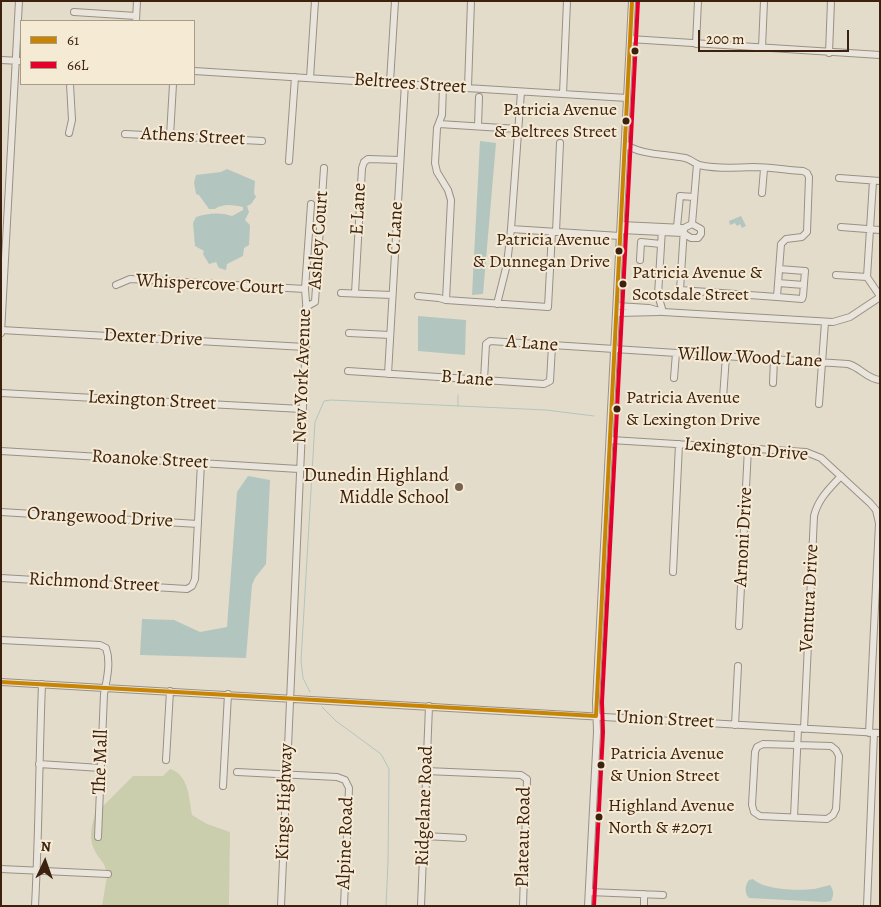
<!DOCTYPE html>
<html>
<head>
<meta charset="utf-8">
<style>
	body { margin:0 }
	#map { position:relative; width:881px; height:907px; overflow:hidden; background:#e4dcca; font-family:Alegreya,serif }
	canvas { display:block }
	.frame { position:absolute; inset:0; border:2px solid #3d210f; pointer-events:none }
	.legend { position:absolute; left:20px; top:20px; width:175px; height:65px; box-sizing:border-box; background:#f5ebd5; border:1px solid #ab9a86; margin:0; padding:6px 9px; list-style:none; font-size:15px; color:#3d210f }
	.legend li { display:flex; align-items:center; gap:10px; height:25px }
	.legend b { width:25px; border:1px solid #ab9a86 }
	.north { position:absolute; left:20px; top:837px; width:50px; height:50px; -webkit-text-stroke:4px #f5ebd5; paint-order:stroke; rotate:3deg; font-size:14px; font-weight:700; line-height:20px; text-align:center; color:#3d210f }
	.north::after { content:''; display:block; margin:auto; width:18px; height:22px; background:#3d210f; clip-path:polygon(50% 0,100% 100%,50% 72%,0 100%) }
	.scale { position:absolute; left:698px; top:30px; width:151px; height:22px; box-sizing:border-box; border:2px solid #3d210f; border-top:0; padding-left:6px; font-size:15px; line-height:18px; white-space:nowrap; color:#3d210f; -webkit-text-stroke:4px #f5ebd5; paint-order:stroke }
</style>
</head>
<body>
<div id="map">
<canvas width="881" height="907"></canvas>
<div class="frame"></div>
<ul class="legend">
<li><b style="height:6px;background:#c88504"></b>61</li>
<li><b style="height:6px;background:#e4002b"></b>66L</li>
</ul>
<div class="north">N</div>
<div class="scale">200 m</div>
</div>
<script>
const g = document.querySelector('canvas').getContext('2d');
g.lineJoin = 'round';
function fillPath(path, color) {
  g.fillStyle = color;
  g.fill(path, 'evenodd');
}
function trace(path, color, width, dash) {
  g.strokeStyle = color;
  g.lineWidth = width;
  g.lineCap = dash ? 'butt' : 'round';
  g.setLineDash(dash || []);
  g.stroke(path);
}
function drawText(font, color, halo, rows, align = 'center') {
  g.font = font + ' Alegreya,serif';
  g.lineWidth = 4;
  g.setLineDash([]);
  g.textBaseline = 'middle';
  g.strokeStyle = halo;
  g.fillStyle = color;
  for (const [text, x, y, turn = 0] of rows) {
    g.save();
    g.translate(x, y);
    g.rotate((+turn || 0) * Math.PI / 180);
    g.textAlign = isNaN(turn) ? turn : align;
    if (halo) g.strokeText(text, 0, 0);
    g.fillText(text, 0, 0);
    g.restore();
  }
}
const green = new Path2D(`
	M170,769C189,775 189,798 192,815L207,824L230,832L229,906H102L107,876H110L111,871H106C105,863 99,859 96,853C88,840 91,828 95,814L97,812L96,840H100L102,807L133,776H163Z`);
const water = new Path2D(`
	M480,141L496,143L483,294L472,295Z
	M227,169L255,181L254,193L256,197L251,204L247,206L249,212L245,220L250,225L249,245L244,248L243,256L227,264L226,270L219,268L216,262L209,264L203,254L204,251L195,246L193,223L196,217C208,213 220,212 232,216L243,210V207C234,205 223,203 215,209H209L199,195L196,194L194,183L196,175L221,172Z
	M741,216L746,226L742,228L740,224L737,226L735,223L730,225L729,221Z
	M418,316L466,320L465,355L418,351Z
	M248,476L270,480L266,564L255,578L252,585L246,658L140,655L142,619L174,620L200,632L227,627L237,492Z
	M753,879C764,890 799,891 814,889C820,888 825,886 830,885C834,890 834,896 831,901L825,902L749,898C744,893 745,885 749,880Z`);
const stream = new Path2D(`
	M458,406V395
	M310,692L303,678L301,661L315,422L324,401L331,400L546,410L594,416
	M322,707L336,721L381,754L389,769L388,862L386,906`);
const minor = new Path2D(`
	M74,12L136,16
	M136,21L137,1
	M630,39L880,55
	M696,44L698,1
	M762,48L764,1
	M829,53L831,1
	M1,60L21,61
	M194,71L627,98
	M310,78L315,1
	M390,82L395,1
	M443,86L442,115L437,128L435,163L437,172L448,190L451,200L446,300
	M468,87L471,1
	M563,94L567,1
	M439,124L518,129
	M478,126L479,97
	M69,133L72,120L70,84
	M125,134L262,141
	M170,136L173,84
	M625,144C640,155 666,154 685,158C690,159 694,163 699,165C716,169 736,168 753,167C769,167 787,170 803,171L807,173L809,177L807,232L802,237L786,239L781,244L777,297L680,290L684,228
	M289,161L295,77
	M839,178L880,181
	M762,193L764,169
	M621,225L684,228L692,224L697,164
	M677,227L680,196L694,197
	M841,227L880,230
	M511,229L620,236
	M662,229L658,295L663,312
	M621,230L683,233L691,238H698L701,234V229L692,224
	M556,232L560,143
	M640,260L641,242L661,244
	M836,275L867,277
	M867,277L873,181
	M867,277L880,296
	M778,283L804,285
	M116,285L130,279L305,289
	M341,293L392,295
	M355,293L362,168L364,162L368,159L400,160
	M418,296L439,298L446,300L548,307L552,232
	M777,297L802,299L803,296L805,271L779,269
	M497,304L507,264L511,229L521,92
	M617,306L649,308L663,312L833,322L850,317L880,297
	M306,307L315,302L324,168
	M617,313L659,312
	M1,330L305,347
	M1,333L19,1
	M349,333L390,335
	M348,371L544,384L550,381L552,346
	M388,374L405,83
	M674,378L676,353
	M484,380L486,344L490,341L848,364C860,367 867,379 880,380
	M773,383L774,359
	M1,393L302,409
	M723,398L726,356
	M819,404L825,322
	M611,440L806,452L821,458L870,503L876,510L879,523L869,733
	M1,451L299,469
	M1,512L198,524
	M673,572L679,444
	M1,578L187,589L192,586L195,579L201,463
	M739,626L748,448
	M1,640L100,645L106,648C111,662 107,679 104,694L98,837
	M1,682L880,733
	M735,725L738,666
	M804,729L814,516C818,499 829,489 841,476
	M763,744L831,746L836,750L839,756L836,809L833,815L827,819L760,816L754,812L752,805L755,752L757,747Z
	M166,760L170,691
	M39,764L101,768
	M426,771L521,775L527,779L523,906
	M237,772L337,777L345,780L349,788L344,906
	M223,786L228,694
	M794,817L798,729
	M424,836L463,838
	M1,869L108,874
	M589,892L663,895
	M35,906C39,832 39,758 42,684
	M281,906L307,315L305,289L311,204
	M421,906L429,706
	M588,906L597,732L596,702L632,1
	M644,906V894
	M867,906L874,733`);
const bus1 = new Path2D(`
	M1,682L596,716L632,1`);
const bus2 = new Path2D(`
	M594,906L603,732L602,702L638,1`);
const markers = [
	[635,51,4.5,"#3d210f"],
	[626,121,4.5,"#3d210f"],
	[619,251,4.5,"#3d210f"],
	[623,284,4.5,"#3d210f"],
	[617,409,4.5,"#3d210f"],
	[459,487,5,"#776250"],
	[601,765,4.5,"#3d210f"],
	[599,817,4.5,"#3d210f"]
];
const busNames = [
	["Patricia Avenue",617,111,"right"],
	["& Beltrees Street",617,133,"right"],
	["Patricia Avenue",610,241,"right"],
	["& Dunnegan Drive",610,263,"right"],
	["Patricia Avenue &",632,274],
	["Scotsdale Street",632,296],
	["Patricia Avenue",626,399],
	["& Lexington Drive",626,421],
	["Patricia Avenue",610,755],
	["& Union Street",610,777],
	["Highland Avenue",608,807],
	["North & #2071",608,829]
];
const streetNames = [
	["Beltrees Street",410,84,4],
	["Athens Street",193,137,3],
	["E Lane",359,209,-87],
	["C Lane",396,228,-87],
	["Ashley Court",319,240,-86],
	["Whispercove Court",210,285,3],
	["Dexter Drive",153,338,3],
	["A Lane",532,344,4],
	["Willow Wood Lane",750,358,3],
	["New York Avenue",303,376,-88],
	["B Lane",467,379,4],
	["Lexington Street",152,401,3],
	["Lexington Drive",746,450,5],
	["Roanoke Street",150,460,3],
	["Orangewood Drive",100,518,3],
	["Arnoni Drive",744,537,-87],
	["Richmond Street",94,583,3],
	["Ventura Drive",810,598,-87],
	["Union Street",665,720,3],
	["The Mall",101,762,-88],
	["Kings Highway",285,802,-88],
	["Ridgelane Road",425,806,-88],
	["Plateau Road",524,837,-89],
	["Alpine Road",346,843,-88]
];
const poiNames = [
	["Dunedin Highland",449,476],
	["Middle School",449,498]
];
fillPath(green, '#cbcead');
fillPath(water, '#b2c5bf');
trace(stream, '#b2c5bf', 1);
trace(minor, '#999084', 8);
trace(minor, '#eae5dc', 6);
trace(bus1, '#c88504', 4);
trace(bus2, '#e4002b', 4);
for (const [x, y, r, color] of markers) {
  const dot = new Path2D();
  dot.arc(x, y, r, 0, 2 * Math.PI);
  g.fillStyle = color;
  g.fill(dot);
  trace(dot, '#f5ebd5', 2);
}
drawText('18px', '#3d210f', '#f5ebd5', busNames, 'left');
drawText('19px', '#3d210f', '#f5ebd5', streetNames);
drawText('19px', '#3d210f', '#f5ebd5', poiNames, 'right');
</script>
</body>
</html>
